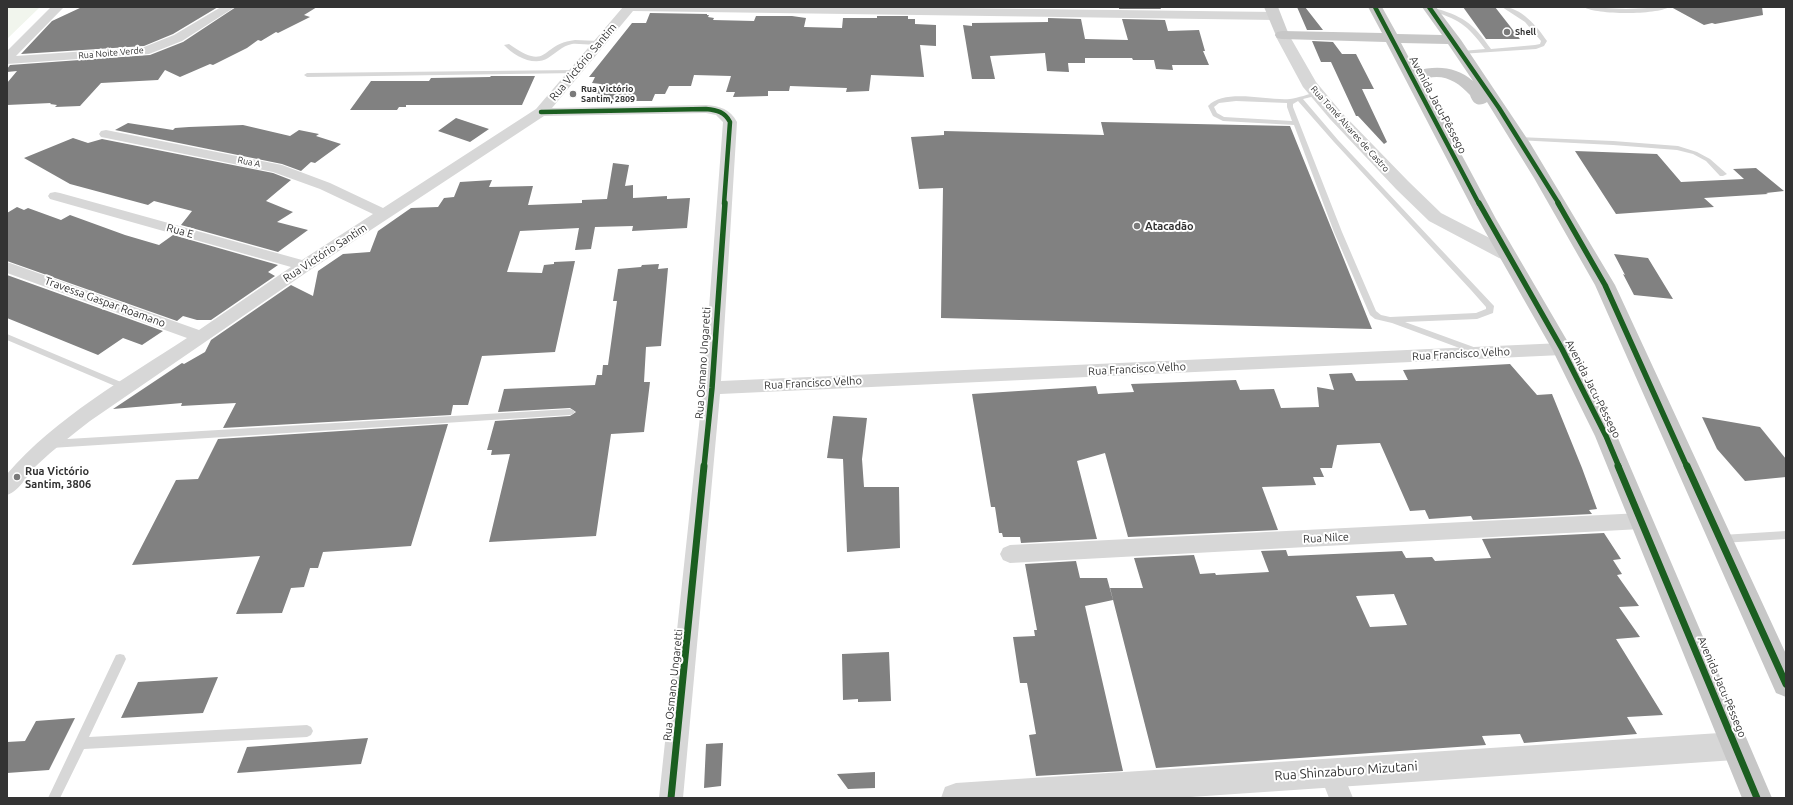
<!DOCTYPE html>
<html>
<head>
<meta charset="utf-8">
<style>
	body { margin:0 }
	#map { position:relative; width:1793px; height:805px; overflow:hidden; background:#fff; font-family:Ubuntu,sans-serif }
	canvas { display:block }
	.frame { position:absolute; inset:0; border:8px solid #333; pointer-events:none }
</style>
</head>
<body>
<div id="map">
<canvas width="1793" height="805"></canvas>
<div class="frame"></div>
</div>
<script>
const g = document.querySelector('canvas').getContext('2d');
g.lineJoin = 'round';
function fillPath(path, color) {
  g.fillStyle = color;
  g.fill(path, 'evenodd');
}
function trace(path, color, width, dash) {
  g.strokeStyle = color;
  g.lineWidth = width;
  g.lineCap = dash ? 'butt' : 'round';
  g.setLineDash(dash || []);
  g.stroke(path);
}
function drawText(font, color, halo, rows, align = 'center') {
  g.font = font + ' Ubuntu,sans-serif';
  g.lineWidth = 4;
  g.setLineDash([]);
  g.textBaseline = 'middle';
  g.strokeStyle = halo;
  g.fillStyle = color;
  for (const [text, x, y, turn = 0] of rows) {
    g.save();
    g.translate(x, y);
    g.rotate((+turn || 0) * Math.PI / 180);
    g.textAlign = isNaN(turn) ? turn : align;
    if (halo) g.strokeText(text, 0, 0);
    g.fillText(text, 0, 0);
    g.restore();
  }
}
const green = new Path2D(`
	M7,7H40L7,39Z`);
const building = new Path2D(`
	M82,7H218L173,34L144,46L21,54L52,21Z
	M236,7H317L304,15L310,17L278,33L276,32L261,41L258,40L247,48L213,65L210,64L180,77L165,70L158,80L101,83L80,106L55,107L57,105L50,104L51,103L7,105V83L17,71L7,72V69L10,65L150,55L183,42Z
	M1119,7H1160L1161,9H1119Z
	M1297,7H1305L1323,30H1307Z
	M1463,7H1495L1520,39H1486Z
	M1671,7H1762L1763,15L1715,24L1712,23L1704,25Z
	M650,13L707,14V15H709L708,17L714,18L713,20L754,21L756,16H792L806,18L804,27L842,28L843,18H877V16H908V19H915V24L936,25V46L920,45L924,77L871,75L869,91L846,92L847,88L790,86L789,91H768V96L733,97L735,92H726L731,76L694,75L691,86H669L665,94H655L652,101H593L601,84L592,83L595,77H589L632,23H646Z
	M1048,18L1081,19L1085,39L1128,40L1122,19L1165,20L1168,31L1199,30L1205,51H1203L1209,65H1172L1173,70L1156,69L1154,60H1133L1132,58H1085V63H1068L1069,72L1047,71L1045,53L990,56L995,79H972L963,25L972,26V23L1048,22Z
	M1312,41L1333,42L1342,54H1356L1374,89H1362L1387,142L1384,144L1358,116H1356L1331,62H1321Z
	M491,76H535L522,105H406V107H399L397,110H350L371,81H429L431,78L490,77Z
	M456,118L489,129L470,142L438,131Z
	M1101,122L1290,126L1372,329L941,318L943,188L919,189L911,137L944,135V131L1104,135Z
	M128,123L173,130L175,128L189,127L243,125L290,136L299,130L319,134L316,136L341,144L315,163L311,162L301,171L282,164L115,130Z
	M73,138L88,143L102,139L273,173L291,180L266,201L293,212L277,222L308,230L278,252L181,225L192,211L154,201L148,205L70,184L24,158Z
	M1575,151L1657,154L1681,182L1744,179L1733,169L1756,168L1784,191L1766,193L1768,194L1704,198L1714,207L1616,214Z
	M613,163L629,165L625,186L633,185V198L667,196V199L690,198L687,228L632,231L633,226L595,227L591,249L575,250L579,228L520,231L507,272L542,273L544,265L554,264V262L575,261L555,352L482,356L468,405H453L451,415L223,428L236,403L181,406L182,403L113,409L182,363L184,364L205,352L211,340L291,285L313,296L318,271L343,254L370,252L378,231L411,208L438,207L444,198L454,197L460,182L492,180L489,187L533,186L528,205L582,203V200L607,199Z
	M17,207L24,210L28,208L61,220L70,215L125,235L159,245L173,235L278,265L268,272L275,276L211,320H197L183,316L177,321L7,261V213Z
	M1614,254L1648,258L1673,299L1634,295L1623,274L1625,275Z
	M659,264L658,269L668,268L661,346L646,347L644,382H650L644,432L611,434L596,536L489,542L510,454L491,455L492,450H487L495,421L570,416L576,412L570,408L498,412L504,389L595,385L597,375H602L603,365H608L617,301H613L618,269L641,267L642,265Z
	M7,275L163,331L142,345L123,338L98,355L7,318Z
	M1510,364L1537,395L1552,394L1582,468L1597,509L1589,510L1592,514L1473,520L1471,516L1429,519L1425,510L1410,511L1380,443L1337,445L1332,468H1320L1324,477H1313L1316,485L1262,487L1278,530L1128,537L1105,453L1077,461L1097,539L1021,543L1020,537H1003L1002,533H999L995,507H991L972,394L1096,386L1098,394L1134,392L1131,384L1236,380L1240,390L1274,389L1281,408L1319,407L1317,387L1334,390L1329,374L1352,373L1356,381L1408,380L1403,370Z
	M833,416L867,418L862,459L864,487H899L900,548L847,552L843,459L827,458Z
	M1702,417L1760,427L1786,459V477L1745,481L1717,449Z
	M448,424L411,546L323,552L318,568H310L304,587L291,588L282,613L236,614L260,556L132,565L176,480L198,479L218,439Z
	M1604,533L1621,559L1613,560L1622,574L1617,575L1639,606L1619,607L1640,637L1616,639L1663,715L1627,717L1637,734L1524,743L1520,734L1482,736L1486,745L1156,768L1110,588H1143L1134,558L1194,555L1200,574L1215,573L1216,575L1269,572L1261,551L1286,550L1288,556L1402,551L1406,558L1432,557L1435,561L1491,558L1482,539ZM1394,594L1407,625L1370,627L1356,596Z
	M1076,561L1080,578H1107L1113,600L1085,606L1123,771L1036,776L1029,735L1036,734L1027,683H1020L1013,637L1035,636L1034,630H1037L1025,564Z
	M889,652L891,701L858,702V699L843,700L842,654Z
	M218,677L203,713L121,718L138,682Z
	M75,718L49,770L7,773V742L25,741L36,721Z
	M368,738L361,764L237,773L247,747Z
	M723,743L721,786L704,788L706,744Z
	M875,772V788L848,789L837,774Z`);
const service = new Path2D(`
	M1431,7C1463,16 1472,22 1491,49L1535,45L1540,44L1541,41L1525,22L1502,7C1521,7 1537,26 1547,41L1544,46L1536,49L1460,54L1459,53L1462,51L1485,49C1467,24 1458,19 1429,10V8Z
	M1584,7L1626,9L1669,7C1657,15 1596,15 1584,7Z
	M575,40L599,41L602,43C597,47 580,43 572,44C562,46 556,53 548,58C534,67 514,56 504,45L509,44C550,73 539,44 575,40Z
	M575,70L577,71V73L307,77L304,75L307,73Z
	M1317,92L1320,94L1319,95L1303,99L1338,140L1494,306L1493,313L1477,319L1405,322L1479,349L1480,351L1479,353H1473L1392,323L1375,319L1370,315L1334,232L1294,125L1223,121L1213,116L1208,106C1225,88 1267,101 1290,99C1298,98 1309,94 1317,92ZM1236,101L1287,103V107L1292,121L1224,117L1217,113L1214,107L1219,103ZM1298,101L1334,142L1471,290L1486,307V309L1476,313L1390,317L1381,315L1376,311L1342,232L1293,107V104Z
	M1518,137L1613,141L1678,146L1697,152L1710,159L1727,174L1723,176H1720L1706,161L1693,154L1677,150L1613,145L1516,140V138Z
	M7,334L128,385L129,387L128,389H122L7,340Z
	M570,409L573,410L575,412L573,414L570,415L51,448L48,447L46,444L48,441L51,440Z
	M1786,531V539L1722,543L1718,542L1717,539L1718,536L1722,535Z
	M120,654L124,655L126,659L89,737L307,725L311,727L313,731L311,735L307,737L84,749L60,798H48L116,655Z`);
const minor = new Path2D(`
	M51,7H64L16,56L144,47L174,35L221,7H235L182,41L149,54L7,64V51Z
	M623,7H879L1275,12L1281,16L1275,20L633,11L552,108L706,105C720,106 730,109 737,122L721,381L1562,343L1568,345L1571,349L1568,353L1562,355L720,394L683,798H659L703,388L723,122L716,115L706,113L544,116L310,270L90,421C72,435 54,449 37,465C27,474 21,490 7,495V474C55,418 126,378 187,338L7,273V262L199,330L291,267L50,199L48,196L50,193L55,192L60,193L302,260L373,214L320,189L273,172L106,138L101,137L99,134L101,131L106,130L282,165L330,183L383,208L536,109Z
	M1641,513L1648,515L1651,521L1648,527L1641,529L1010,563L1003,560L1000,554L1003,548L1010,545Z
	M1331,760L1339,764L1353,798H1329L1319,772L1323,764Z`);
const tertiary = new Path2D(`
	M1282,31L1287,32L1289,35L1316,82L1342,113L1408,181L1441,213L1513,250L1516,254L1513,258L1506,260L1499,258L1429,221L1396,189L1330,119L1303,87L1275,35L1277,32Z
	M1735,732L1745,736L1749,746L1745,756L1735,760L1176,798H941L945,787L956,783Z`);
const secondary = new Path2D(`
	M1264,7H1278L1289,35L1287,38L1282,39L1277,38Z`);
const trunk = new Path2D(`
	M1368,7H1382L1397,34L1442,35L1422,7H1436L1461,40L1530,143L1615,285L1786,654V697L1776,693L1595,285L1534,178L1487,102C1484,104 1479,106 1475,103C1473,102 1471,98 1470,95C1458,82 1445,74 1428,78V92L1496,219L1572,349L1617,436L1772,798H1742L1595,436L1552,349L1478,219L1386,42L1282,39L1277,38L1275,35L1277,32L1282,31L1382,33ZM1401,43L1448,44L1473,81C1457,67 1437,65 1416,71Z`);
const cyclewayFar2 = new Path2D(`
	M1375,7L1479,204
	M1429,7L1499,108L1559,204
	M541,112L706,109C717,110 725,112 730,122L724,204`);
const cyclewayFar1 = new Path2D(`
	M1479,203L1562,349L1606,436L1619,467
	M1558,203L1605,285L1687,467
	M704,467L712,388L725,203`);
const cycleway = new Path2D(`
	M1618,466L1757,798
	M1687,466L1786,684
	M671,798L704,466`);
const markers = [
	[1507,32,4,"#7a7a7a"],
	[573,94,4,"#7a7a7a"],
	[1137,226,4,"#7a7a7a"],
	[17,477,4,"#7a7a7a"]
];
const farPoinames = [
	["Shell",1515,32],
	["Rua Victório",581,89],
	["Santim, 2809",581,99]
];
const farStreetnames = [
	["Rua Noite Verde",111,53,-5],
	["Rua Tomé Alvares de Castro",1350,129,48],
	["Rua A",249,162,12]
];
const streetNames = [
	["Rua Victório Santim",583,62,-50],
	["Avenida Jacu-Pêssego",1438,105,62],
	["Rua E",180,231,16],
	["Rua Victório Santim",325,253,-33],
	["Travessa Gaspar Roamano",105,302,20],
	["Rua Francisco Velho",1461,354,-3],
	["Rua Osmano Ungaretti",703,363,-86],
	["Rua Francisco Velho",1137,369,-3],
	["Rua Francisco Velho",813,383,-3],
	["Avenida Jacu-Pêssego",1593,389,63],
	["Rua Nilce",1326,538,-3],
	["Rua Osmano Ungaretti",673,685,-84],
	["Avenida Jacu-Pêssego",1722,687,67]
];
const poiNames = [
	["Atacadão",1145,226],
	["Rua Victório",25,471],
	["Santim, 3806",25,484]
];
const nearStreetnames = [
	["Rua Shinzaburo Mizutani",1346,771,-4]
];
fillPath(green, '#f1f5ed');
fillPath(building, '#818181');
fillPath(service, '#d7d7d7');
fillPath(minor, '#d7d7d7');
fillPath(tertiary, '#d7d7d7');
fillPath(secondary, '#d0d0d0');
fillPath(trunk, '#c7c7c7');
trace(cyclewayFar2, '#1b5e20', 4.5);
trace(cyclewayFar1, '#1b5e20', 5.5);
trace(cycleway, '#1b5e20', 7);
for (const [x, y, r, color] of markers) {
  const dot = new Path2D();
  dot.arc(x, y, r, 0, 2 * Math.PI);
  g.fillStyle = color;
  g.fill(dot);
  trace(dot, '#fff', 1.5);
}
drawText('bold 9px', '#333', '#fff', farPoinames, 'left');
drawText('9px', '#333', '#fff', farStreetnames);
drawText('11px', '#333', '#fff', streetNames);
drawText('bold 11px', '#333', '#fff', poiNames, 'left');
drawText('13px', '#333', '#fff', nearStreetnames);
</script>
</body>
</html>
